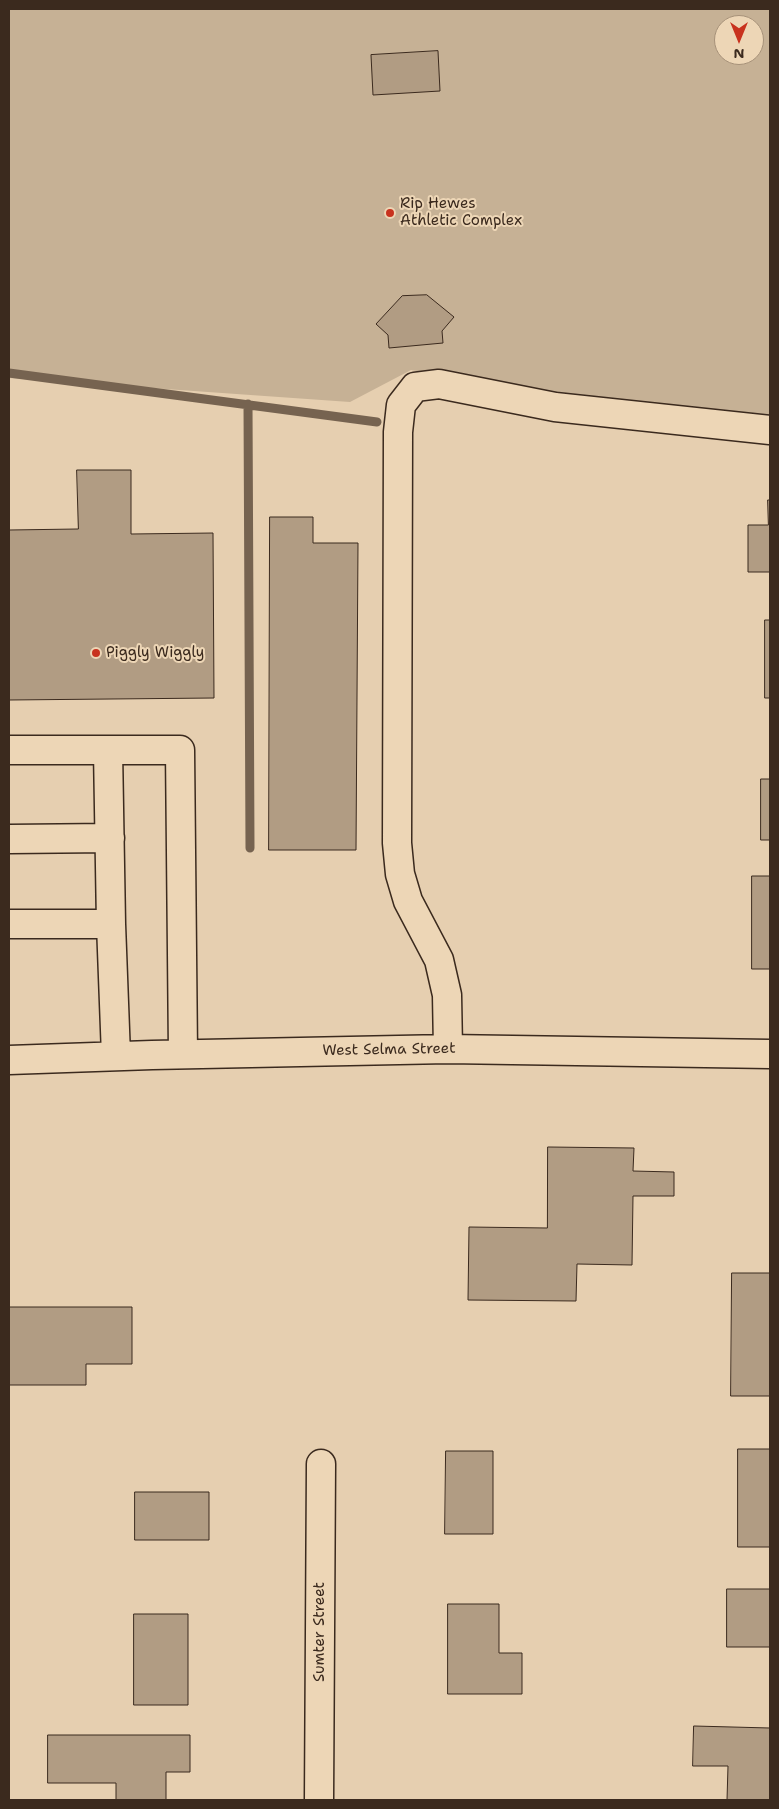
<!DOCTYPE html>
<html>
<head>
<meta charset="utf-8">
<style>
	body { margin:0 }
	#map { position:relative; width:779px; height:1809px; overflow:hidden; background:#e6cfb0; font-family:"Shantell Sans",sans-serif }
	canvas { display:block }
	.frame { position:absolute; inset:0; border:10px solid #3b2a1e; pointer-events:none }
	.north { position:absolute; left:714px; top:15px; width:50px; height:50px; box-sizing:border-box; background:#edd6b6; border:1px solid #a69179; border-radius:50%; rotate:180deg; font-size:14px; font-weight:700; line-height:20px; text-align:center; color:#3b2a1e }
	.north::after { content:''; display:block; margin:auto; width:18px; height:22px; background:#c8321e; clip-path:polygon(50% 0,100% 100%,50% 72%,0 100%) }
</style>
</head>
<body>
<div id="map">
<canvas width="779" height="1809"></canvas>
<div class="frame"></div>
<div class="north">N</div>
</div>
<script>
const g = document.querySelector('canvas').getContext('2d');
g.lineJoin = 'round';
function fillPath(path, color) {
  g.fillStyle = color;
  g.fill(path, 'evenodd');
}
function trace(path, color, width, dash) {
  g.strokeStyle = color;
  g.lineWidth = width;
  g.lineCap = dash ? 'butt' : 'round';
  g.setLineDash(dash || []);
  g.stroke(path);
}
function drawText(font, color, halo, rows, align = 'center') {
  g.font = font + ' "Shantell Sans",sans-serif';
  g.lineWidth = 4;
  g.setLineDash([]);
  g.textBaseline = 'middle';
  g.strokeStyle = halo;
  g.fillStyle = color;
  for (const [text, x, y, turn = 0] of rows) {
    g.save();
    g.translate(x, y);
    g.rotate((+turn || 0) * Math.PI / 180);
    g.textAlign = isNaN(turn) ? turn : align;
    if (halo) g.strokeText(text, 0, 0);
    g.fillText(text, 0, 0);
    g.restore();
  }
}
const green = new Path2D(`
	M9,9H770V417L537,392L411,370L350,402L9,378ZM724,25H754V55H724Z`);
const stream = new Path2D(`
	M9,373L377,422
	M248,404L250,848`);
const building = new Path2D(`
	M438,51L440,91L373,95L371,55Z
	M427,295L454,317L442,331L443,343L389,348L388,335L376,324L402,296Z
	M77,470H131V534L213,533L214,698L9,700V530L78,529Z
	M768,500H770V572H748V525H768Z
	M270,517H313V543H358L356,850H269Z
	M765,620H770V698H765Z
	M761,779H770V840H761Z
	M752,876H770V969H752Z
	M548,1147L634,1148L633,1171L674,1172V1196H633L632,1265L577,1264L576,1301L468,1300L469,1227L547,1228Z
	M732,1273H770V1396H731Z
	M9,1307H132V1364H86V1385H9Z
	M738,1449H770V1547H738Z
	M446,1451H493V1534H445Z
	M135,1492H209V1540H135Z
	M727,1589H770V1647H727Z
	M448,1604H499V1653H522V1694H448Z
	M134,1614H188V1705H134Z
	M694,1726L770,1728V1800H727L728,1766H693Z
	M48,1735H190V1772H166V1800H116V1783H48Z`);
const minor = new Path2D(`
	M9,750H180L183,1054
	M108,750L111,924
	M9,839L110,838
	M9,924H111L116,1056
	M448,1049L447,995L439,960L408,901L400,874L397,843L398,432L401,405L415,387L439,384L555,407L770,430
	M9,1060L152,1055L448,1049L770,1054
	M319,1800L321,1464`);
const markers = [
	[390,213,5,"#c8321e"],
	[96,653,5,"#c8321e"]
];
const poiNames = [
	["Rip Hewes",400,204],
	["Athletic Complex",400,221],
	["Piggly Wiggly",106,653]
];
const streetNames = [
	["West Selma Street",389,1050,-1],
	["Sumter Street",320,1632,-90]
];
fillPath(green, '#c6b195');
trace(stream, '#766350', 9);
fillPath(building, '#b19c83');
trace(building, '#3b2a1e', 1);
trace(minor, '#3b2a1e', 31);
trace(minor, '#edd6b6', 28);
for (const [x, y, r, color] of markers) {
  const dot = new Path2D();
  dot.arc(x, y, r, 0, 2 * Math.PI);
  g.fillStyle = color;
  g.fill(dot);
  trace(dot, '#edd6b6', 2);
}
drawText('15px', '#3b2a1e', '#edd6b6', poiNames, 'left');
drawText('15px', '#3b2a1e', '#edd6b6', streetNames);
</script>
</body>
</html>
